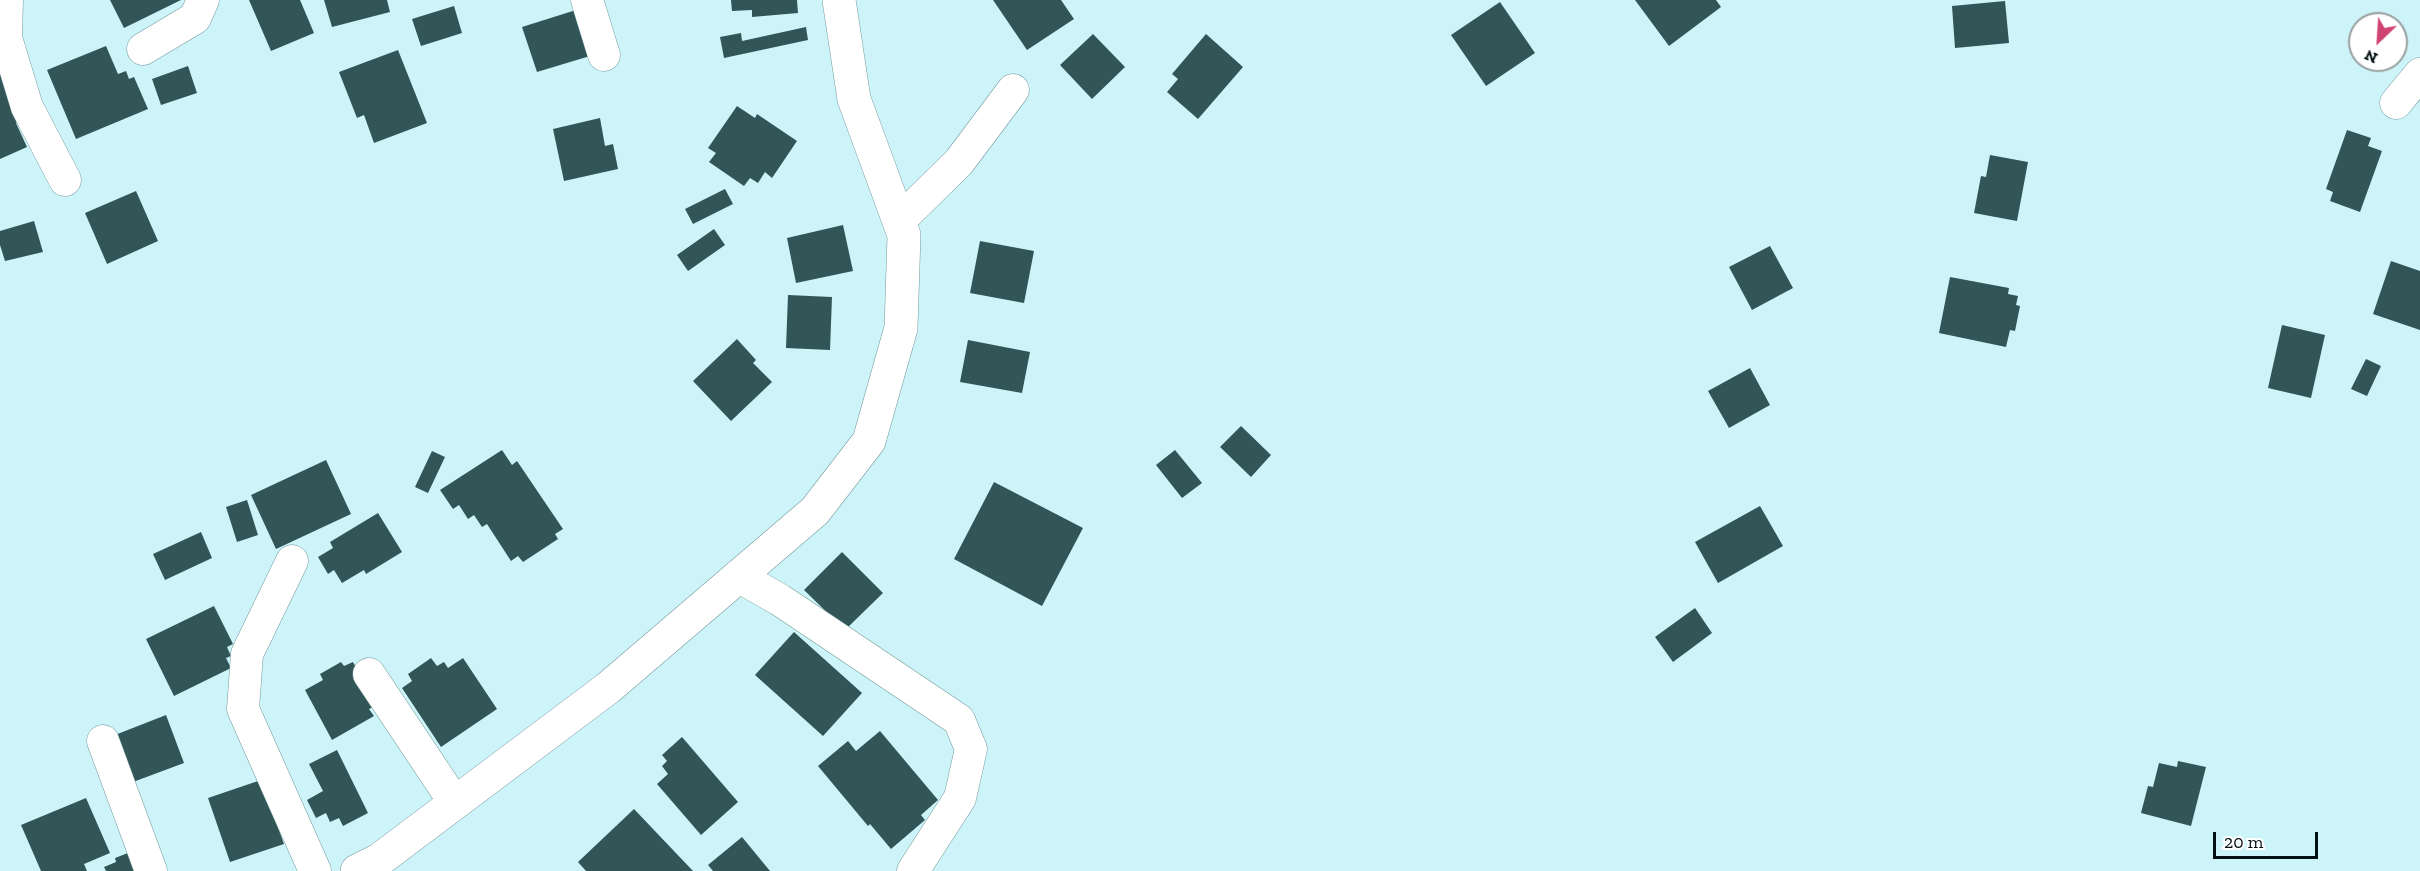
<!DOCTYPE html>
<html>
<head>
<meta charset="utf-8">
<style>
	body { margin:0 }
	#map { position:relative; width:2420px; height:871px; overflow:hidden; background:#cdf4f8; font-family:"Zilla Slab",serif }
	canvas { display:block }
	.north { position:absolute; left:2348px; top:12px; width:60px; height:60px; box-sizing:border-box; background:#fff; border:2px solid #9a9fa0; border-radius:50%; rotate:205deg; font-size:16px; font-weight:700; line-height:24px; text-align:center; color:#031012 }
	.north::after { content:''; display:block; margin:auto; width:21px; height:27px; background:#d04475; clip-path:polygon(50% 0,100% 100%,50% 72%,0 100%) }
	.scale { position:absolute; left:2213px; top:832px; width:105px; height:27px; box-sizing:border-box; border:3px solid #031012; border-top:0; padding-left:8px; font-size:18px; line-height:21px; white-space:nowrap; color:#031012; -webkit-text-stroke:4px #fff; paint-order:stroke }
</style>
</head>
<body>
<div id="map">
<canvas width="2420" height="871"></canvas>
<div class="north">N</div>
<div class="scale">20 m</div>
</div>
<script>
const g = document.querySelector('canvas').getContext('2d');
g.lineJoin = 'round';
function fillPath(path, color) {
  g.fillStyle = color;
  g.fill(path, 'evenodd');
}
function trace(path, color, width, dash) {
  g.strokeStyle = color;
  g.lineWidth = width;
  g.lineCap = dash ? 'butt' : 'round';
  g.setLineDash(dash || []);
  g.stroke(path);
}
const building = new Path2D(`
	M110,0H181L124,28Z
	M249,0H300L314,33L271,51Z
	M324,0H387L390,12L332,27Z
	M731,0H797L798,13L752,17V10L732,11Z
	M993,0H1061L1074,19L1027,50Z
	M1635,0H1716L1721,7L1669,46Z
	M2005,1L2009,43L1955,48L1952,6Z
	M1500,2L1535,53L1486,86L1451,35Z
	M454,6L462,33L421,46L412,19Z
	M576,10L590,56L537,72L522,27Z
	M806,27L808,40L724,58L720,37L741,33L742,41Z
	M1093,34L1125,67L1092,99L1060,65Z
	M1206,34L1243,67L1198,119L1167,92L1178,79L1172,74Z
	M106,46L118,74L126,71L129,79L134,77L148,109L76,139L47,70Z
	M398,50L427,123L374,143L364,115L357,118L339,72Z
	M188,66L197,93L161,105L152,79Z
	M0,69L23,119L16,123L27,147L0,159Z
	M737,106L755,118L757,114L797,141L772,178L765,172L758,183L750,178L744,186L709,162L716,153L708,148Z
	M600,118L605,146L613,144L618,169L564,181L553,129Z
	M2347,130L2371,138L2368,146L2382,151L2360,212L2330,201L2333,192L2326,189Z
	M1990,155L2028,162L2017,221L1974,213L1981,176L1986,177Z
	M725,189L733,204L693,224L685,209Z
	M136,191L158,241L107,264L85,213Z
	M34,221L43,252L5,261L0,245V231Z
	M843,225L853,271L796,283L787,238Z
	M714,229L725,245L688,271L677,255Z
	M980,241L1034,251L1024,303L970,293Z
	M1770,246L1793,288L1752,310L1729,267Z
	M2391,261L2420,271V330L2373,314Z
	M1950,277L2009,288L2008,294L2018,296L2016,305L2020,306L2015,331L2010,330L2006,347L1939,333Z
	M788,295L832,297L830,350L786,348Z
	M2282,325L2325,335L2311,398L2268,388Z
	M737,339L756,360L753,363L772,382L731,421L693,381Z
	M968,340L1030,352L1022,393L960,382Z
	M2366,359L2381,366L2367,396L2351,389Z
	M1750,368L1770,405L1729,428L1708,391Z
	M1241,426L1271,455L1251,477L1220,447Z
	M502,450L512,465L517,461L563,529L555,534L558,539L523,562L518,556L511,561L487,524L482,527L474,515L468,519L459,505L453,509L440,490Z
	M1175,450L1202,483L1182,498L1156,465Z
	M432,451L445,457L428,493L415,487Z
	M326,460L351,514L276,549L251,495Z
	M994,482L1083,528L1042,606L954,559Z
	M247,500L258,535L237,542L226,507Z
	M1760,506L1783,546L1718,583L1695,542Z
	M378,513L402,552L366,574L364,570L342,583L334,570L328,574L318,557L333,548L330,542Z
	M201,532L212,558L165,580L153,554Z
	M842,552L883,593L845,630L804,590Z
	M214,606L233,644L227,647L231,656L226,658L231,668L174,696L146,639Z
	M1695,608L1712,633L1673,662L1655,637Z
	M794,632L862,693L823,736L755,675Z
	M431,658L437,666L444,662L448,668L463,658L497,709L441,747L402,688L412,681L408,674Z
	M341,662L344,666L353,662L377,705L369,709L374,716L332,740L305,690L323,680L320,674Z
	M166,715L184,763L133,782L115,735Z
	M880,731L938,800L921,815L925,820L891,849L870,824L868,826L818,766L848,741L856,751Z
	M682,737L738,802L701,835L657,784L668,774L662,766L667,761L662,755Z
	M337,750L368,813L343,826L339,818L330,822L326,813L316,818L307,800L323,791L309,764Z
	M2178,761L2206,767L2191,826L2141,813L2148,786L2153,787L2159,763L2177,767Z
	M261,780L284,844L230,862L208,798Z
	M86,798L110,853L84,864L87,871H41L21,825Z
	M634,809L693,871H586L578,862Z
	M742,837L770,871H713L708,865Z
	M128,853L134,871H106L104,867L116,862L115,858Z`);
const minor = new Path2D(`
	M7,0L6,38L27,107L65,180
	M587,0L604,55
	M143,49L195,18L203,0
	M2396,103L2420,74
	M899,221L959,162L1013,90
	M292,561L247,654L243,709L315,871
	M738,576L780,600L959,720L971,749L960,798L913,871
	M369,674L455,803
	M103,741L151,871`);
const tertiary = new Path2D(`
	M0,3L4,0
	M357,871L379,860L608,688L815,511L869,441L901,328L904,235L854,99L839,0`);
fillPath(building, '#325558');
trace(minor, '#74999d', 33);
trace(tertiary, '#74999d', 34);
trace(minor, '#fff', 32);
trace(tertiary, '#fff', 33);
</script>
</body>
</html>
